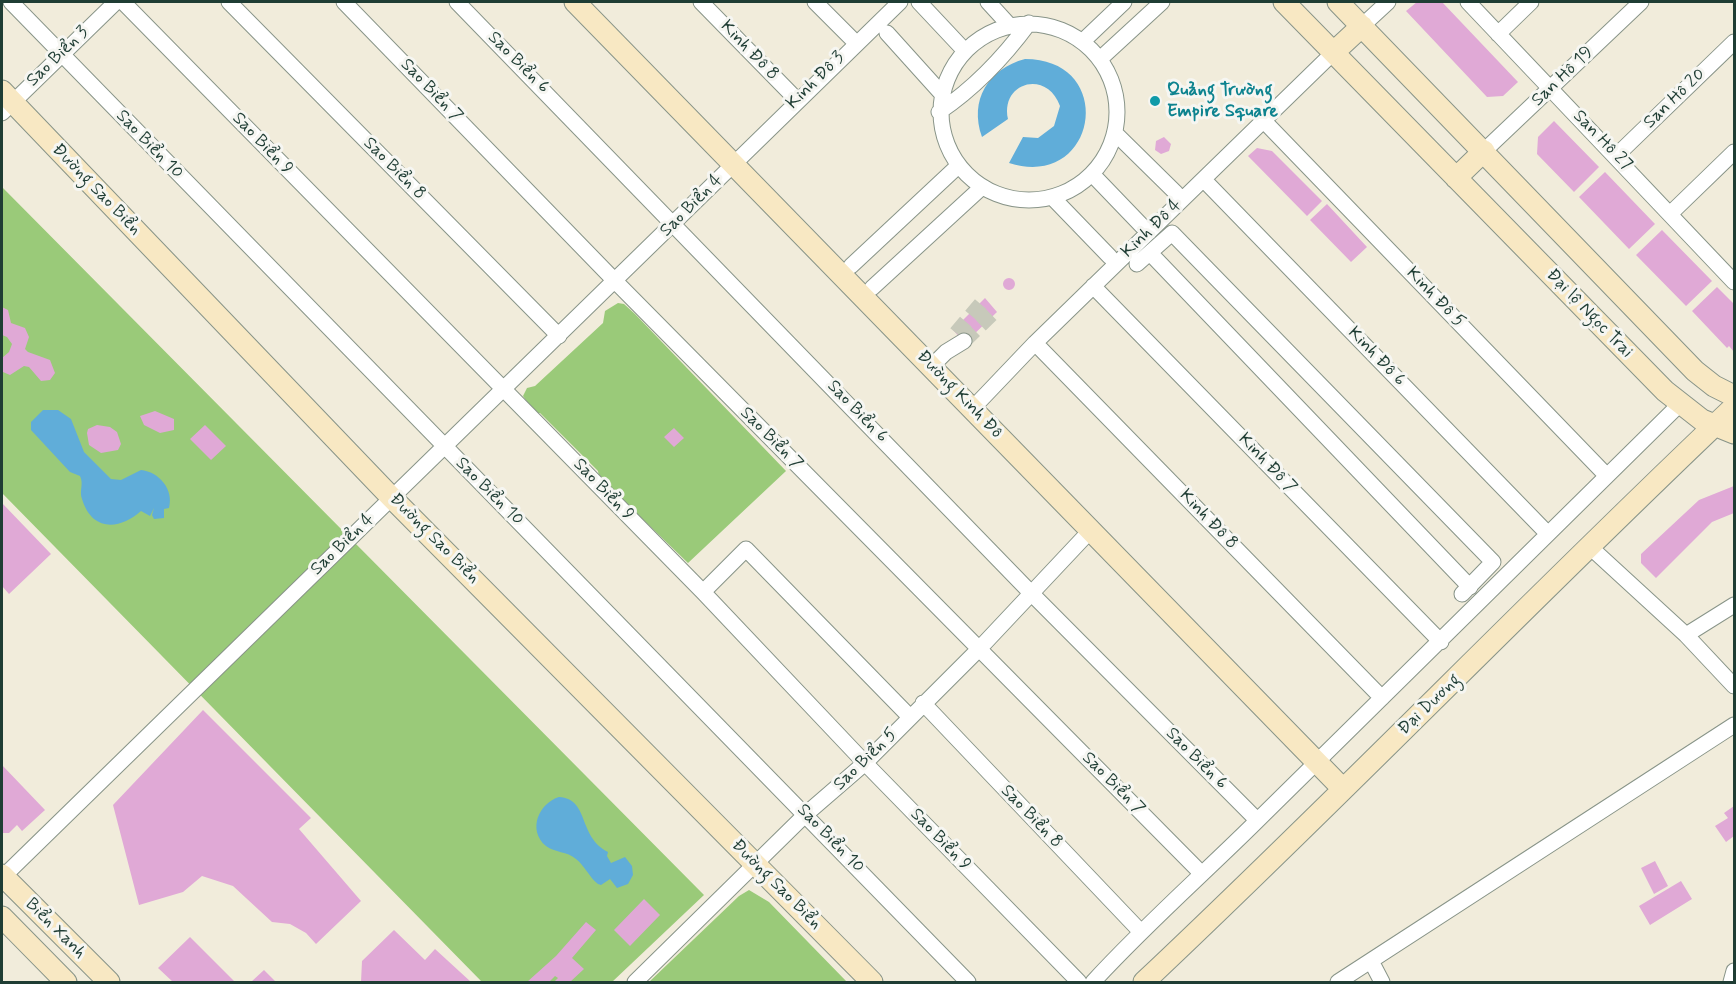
<!DOCTYPE html>
<html>
<head>
<meta charset="utf-8">
<style>
	body { margin:0 }
	#map { position:relative; width:1736px; height:984px; overflow:hidden; background:#f1ecdb; font-family:Mynerve,sans-serif }
	canvas { display:block }
	.frame { position:absolute; inset:0; border:3px solid #1f3d34; pointer-events:none }
</style>
</head>
<body>
<div id="map">
<canvas width="1736" height="984"></canvas>
<div class="frame"></div>
</div>
<script>
const g = document.querySelector('canvas').getContext('2d');
g.lineJoin = 'round';
function fillPath(path, color) {
  g.fillStyle = color;
  g.fill(path, 'evenodd');
}
function trace(path, color, width, dash) {
  g.strokeStyle = color;
  g.lineWidth = width;
  g.lineCap = dash ? 'butt' : 'round';
  g.setLineDash(dash || []);
  g.stroke(path);
}
function drawText(font, color, halo, rows, align = 'center') {
  g.font = font + ' Mynerve,sans-serif';
  g.lineWidth = 6;
  g.setLineDash([]);
  g.textBaseline = 'middle';
  g.strokeStyle = halo;
  g.fillStyle = color;
  for (const [text, x, y, turn = 0] of rows) {
    g.save();
    g.translate(x, y);
    g.rotate((+turn || 0) * Math.PI / 180);
    g.textAlign = isNaN(turn) ? turn : align;
    if (halo) g.strokeText(text, 0, 0);
    g.fillText(text, 0, 0);
    g.restore();
  }
}
const green = new Path2D(`
	M2,187L704,895L612,982H482L2,493Z
	M618,303L624,304L635,314L786,471L688,563L599,477L598,471L540,413H535L523,396L527,388L535,386L603,323L605,311Z
	M749,890L769,902L847,982H649L739,896Z`);
const water = new Path2D(`
	M1025,59C1118,59 1098,191 1009,163L1023,137L1038,138L1054,126L1060,106C1047,69 1000,82 1008,119L982,137C969,100 988,69 1025,59Z
	M43,410H58L71,419L84,452L111,479L121,480L141,470C159,472 174,489 169,508L164,509V518L154,519L152,515L154,508L150,516L141,511C120,530 92,532 82,499C79,491 84,484 80,476L70,472L31,430V422Z
	M559,797C590,799 577,836 608,852L607,856L611,863L625,857L632,866L633,875L628,884L617,888L610,879L601,885L598,884C589,877 585,866 576,859C567,851 555,853 546,846C527,830 539,803 559,797Z`);
const building = new Path2D(`
	M1417,2H1442L1518,82L1503,96L1487,97L1406,11Z
	M1554,121L1599,167L1574,192L1537,154L1538,137Z
	M1164,137L1171,144L1169,151L1161,154L1155,150L1156,141Z
	M1257,148L1272,151L1322,201L1307,216L1248,156Z
	M1605,172L1655,224L1629,249L1579,197Z
	M1327,204L1367,247L1351,262L1310,220Z
	M1662,230L1712,281L1686,306L1636,255Z
	M1003 284a6 6 0 1 1 12 0a6 6 0 1 1-12 0Z
	M1717,287L1734,304V352L1729,346L1727,348L1692,311Z
	M985,298L997,312L965,343L953,330Z
	M2,307L8,310L11,323L25,328L29,337L25,349L28,352L50,360L55,373L50,380L41,381L29,367L24,366L10,375L3,372L2,358L9,352L12,344L7,337L2,335Z
	M155,411L174,419V430L160,433L144,425L140,416Z
	M97,425L110,427L117,432L121,444L118,450L101,453L89,445L87,433L88,429Z
	M205,425L226,446L211,460L190,439Z
	M674,428L684,438L674,447L664,437Z
	M1734,486V513L1712,522L1656,578L1641,563V554L1699,500Z
	M2,503L51,554L9,594L2,586Z
	M203,710L311,818L299,829L361,901L316,944L306,933L290,924L272,922L233,886L202,876L183,892L139,905L113,805Z
	M2,765L45,810L22,831L17,825L9,833H2Z
	M1734,806V836L1726,842L1715,826L1728,818L1724,813Z
	M1655,861L1668,886L1654,894L1641,868Z
	M1681,881L1692,899L1650,925L1639,906Z
	M644,899L660,915L630,946L614,930Z
	M586,922L596,930L572,958L584,969L570,982H554L558,978L555,976L549,982H527L556,956Z
	M394,930L425,960L435,949L471,982H361L362,961Z
	M190,937L235,982H173L158,968Z
	M264,970L276,982H251Z`);
const streetTunnel = new Path2D(`
	M956,333L985,299
	M964,341L996,310`);
const street = new Path2D(`
	M11,2L968,982
	M123,2L703,592L865,763L1079,982
	M229,2L559,336
	M344,2L615,281L1201,873
	M457,2L1031,593L1257,820
	M701,2L797,100
	M815,2L856,43
	M919,2L965,51
	M988,2L1010,26
	M1468,2L1734,282
	M941 112a88 88 0 1 1 176 0a88 88 0 1 1-176 0Z
	M1362,26L1388,2
	M887,33L942,94
	M1498,34L1531,2
	M1082,42L1124,2
	M1100,59L1162,2
	M939,112C973,89 1004,57 1029,23
	M2,113L116,2
	M1263,120L1606,475
	M1115,133L1176,193
	M1484,151L1641,2
	M1616,156L1734,42
	M1092,174L1142,226
	M1204,180L1547,533
	M1052,197L1110,257
	M1671,213L1734,152
	M1150,253L1470,587
	M1137,264L1172,233L1493,562L1462,594
	M851,266L958,166
	M1093,286L1441,642
	M872,288L981,188
	M1035,343L1382,698
	M932,366L946,352L964,341
	M973,408L1035,343L1334,52
	M1589,546L1686,635L1734,686
	M703,592L746,549L910,717
	M1686,635L1734,605
	M923,703L1140,931
	M3,877L900,2
	M1371,961L1382,982
	M635,982L806,814L865,763L979,649L1090,531
	M1093,982C1147,923 1207,871 1264,814C1402,677 1541,541 1680,404
	M1338,982L1734,725
	M1731,982L1734,971`);
const secondary = new Path2D(`
	M575,2L1343,789
	M1284,2L1665,391L1702,420L1734,433
	M1338,2L1695,371L1714,386L1734,396
	M1334,52L1362,26
	M2,91L392,498L872,982
	M1456,178L1484,151
	M2,875L109,982
	M2,917L66,982
	M1144,982C1344,794 1534,596 1734,407`);
const markers = [
	[1155,101,6,"#0f9aa8"]
];
const streetNames = [
	["Kinh Đô 8",749,51,46],
	["Sao Biển 3",58,57,-44],
	["Sao Biển 6",518,63,45],
	["San Hô 19",1563,77,-44],
	["Kinh Đô 3",816,81,-45],
	["Sao Biển 7",431,91,46],
	["San Hô 20",1675,99,-44],
	["San Hô 27",1602,141,46],
	["Sao Biển 9",262,144,46],
	["Sao Biển 10",149,145,46],
	["Sao Biển 8",394,169,45],
	["Đường Sao Biển",96,190,46],
	["Sao Biển 4",692,206,-45],
	["Kinh Đô 4",1152,229,-44],
	["Kinh Đô 5",1435,298,46],
	["Đại lộ Ngọc Trai",1589,314,46],
	["Kinh Đô 6",1376,357,46],
	["Đường Kinh Đô",959,395,46],
	["Sao Biển 6",857,412,46],
	["Sao Biển 7",771,439,45],
	["Kinh Đô 7",1267,464,46],
	["Sao Biển 9",603,490,46],
	["Sao Biển 10",489,492,45],
	["Kinh Đô 8",1208,520,46],
	["Đường Sao Biển",434,539,45],
	["Sao Biển 4",343,545,-44],
	["Đại Dương",1430,705,-44],
	["Sao Biển 6",1196,759,45],
	["Sao Biển 5",866,760,-44],
	["Sao Biển 7",1113,784,45],
	["Sao Biển 8",1031,817,46],
	["Sao Biển 10",830,839,46],
	["Sao Biển 9",940,840,46],
	["Đường Sao Biển",776,885,45],
	["Biển Xanh",55,929,45]
];
const cultureNames = [
	["Quảng Trường",1167,91],
	["Empire Square",1167,112]
];
fillPath(green, '#9aca79');
fillPath(water, '#60add9');
fillPath(building, '#e0a9d6');
trace(streetTunnel, '#c7c9ba', 15, [15, 8]);
trace(street, '#889488', 17);
trace(secondary, '#889488', 23);
trace(street, '#fff', 15);
trace(secondary, '#f8e8c3', 21);
for (const [x, y, r, color] of markers) {
  const dot = new Path2D();
  dot.arc(x, y, r, 0, 2 * Math.PI);
  g.fillStyle = color;
  g.fill(dot);
  trace(dot, '#f6f6f2', 2);
}
drawText('18px', '#1f3d34', '#f6f6f2', streetNames);
drawText('bold 18px', '#0d838f', '#f6f6f2', cultureNames, 'left');
</script>
</body>
</html>
